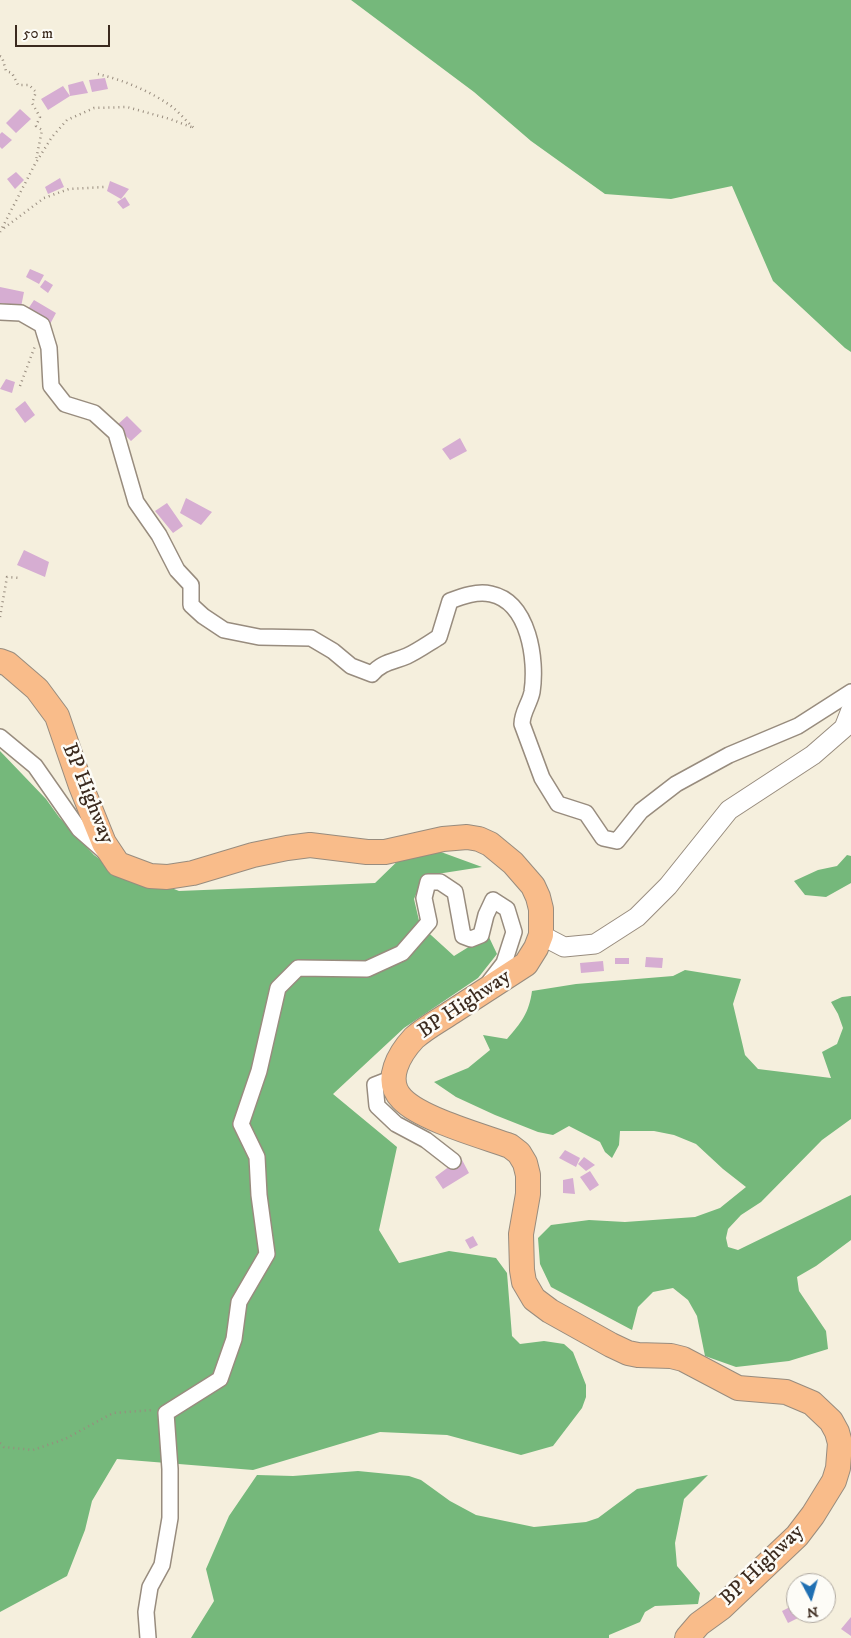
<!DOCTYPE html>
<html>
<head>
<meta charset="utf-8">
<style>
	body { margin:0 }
	#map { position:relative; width:851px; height:1638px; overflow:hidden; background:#f5efdd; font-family:"IM FELL DW Pica",serif }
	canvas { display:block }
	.north { position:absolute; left:786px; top:1573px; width:50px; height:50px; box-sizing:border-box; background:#fdfcf7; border:1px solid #afa8a0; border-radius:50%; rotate:174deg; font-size:14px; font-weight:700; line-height:20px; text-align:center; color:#3b2a1e }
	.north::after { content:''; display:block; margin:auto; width:18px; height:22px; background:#1f6fb2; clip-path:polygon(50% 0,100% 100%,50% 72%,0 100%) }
	.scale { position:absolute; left:15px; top:25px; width:95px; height:22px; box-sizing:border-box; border:2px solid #3b2a1e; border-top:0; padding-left:6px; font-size:15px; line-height:18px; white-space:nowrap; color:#3b2a1e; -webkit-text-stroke:4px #fdfcf7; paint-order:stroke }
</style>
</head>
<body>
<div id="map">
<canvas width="851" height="1638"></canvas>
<div class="north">N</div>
<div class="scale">50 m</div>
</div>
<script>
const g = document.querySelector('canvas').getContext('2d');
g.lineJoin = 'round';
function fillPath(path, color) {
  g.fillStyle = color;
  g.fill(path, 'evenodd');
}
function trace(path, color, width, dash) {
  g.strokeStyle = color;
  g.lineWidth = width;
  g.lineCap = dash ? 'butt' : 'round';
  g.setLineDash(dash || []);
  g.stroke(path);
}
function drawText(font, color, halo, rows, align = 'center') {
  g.font = font + ' "IM FELL DW Pica",serif';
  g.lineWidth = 5;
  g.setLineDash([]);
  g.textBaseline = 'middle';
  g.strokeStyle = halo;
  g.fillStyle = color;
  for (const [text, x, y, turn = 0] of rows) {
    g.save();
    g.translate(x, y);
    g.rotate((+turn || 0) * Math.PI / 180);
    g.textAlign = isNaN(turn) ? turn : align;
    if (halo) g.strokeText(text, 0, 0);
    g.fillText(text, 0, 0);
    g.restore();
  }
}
const forest = new Path2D(`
	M351,0H851V352L845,348L773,281L732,186L671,199L605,194L531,141L474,92Z
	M0,751L46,799L59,817L94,855L132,882L174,889L179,891L375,883L407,852H441L482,867L424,876L414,899L420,925L454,956L488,935L497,954L478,978L404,1028L333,1094L397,1147L379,1230L399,1263L449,1251L496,1258L507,1273L512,1336L520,1344L544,1341L564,1344L573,1352L586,1385V1397L582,1408L553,1446L521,1455L447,1435L380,1432L253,1470L117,1459L92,1501L85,1530L67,1576L0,1612Z
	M847,855L851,856V883L826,897L805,895L794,881L818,870L837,866Z
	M685,970L741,979L733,1004L745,1055L758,1069L831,1078L822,1052L837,1044L843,1028L838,1014L831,1002L842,997L851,996V1119L822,1140L761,1202L741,1215L728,1229L726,1238L728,1247L738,1250L851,1195V1240L816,1266L797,1277L799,1291L826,1331L828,1349L789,1361L736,1367L705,1356L697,1316L688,1300L673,1288L653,1292L638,1307L632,1330L551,1287L540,1264L538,1238L551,1225L589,1220L625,1222L695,1217L720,1208L746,1187L723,1169L696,1144L674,1135L654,1131H620L619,1145L612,1158L605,1152L600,1142L569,1126L553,1135L538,1132L495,1115L456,1097L434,1082L468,1068L490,1050L483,1035L507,1039C521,1023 529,1013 532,991L576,984L673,976Z
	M358,1471L409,1476L421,1480L450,1501L476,1515L534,1527L586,1522L598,1518L637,1489L708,1475L684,1499L675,1543L677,1566L700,1593L698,1604L655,1606L645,1612L640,1622L609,1635V1638H191L214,1601L206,1569L229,1516L257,1475L293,1476Z`);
const building = new Path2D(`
	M105,78L108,89L92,92L89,80Z
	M83,81L88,93L70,96L68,85Z
	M63,86L70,96L48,110L41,99Z
	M20,109L31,119L16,133L6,123Z
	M2,132L12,140L2,149L0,147V134Z
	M16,172L24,180L15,189L7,179Z
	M60,178L64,187L48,194L45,187Z
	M110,181L129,189L121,199L107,191Z
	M125,197L130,205L123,209L117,202Z
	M30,269L44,275L39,284L26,277Z
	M45,280L53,285L48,293L40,287Z
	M0,287L24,292L21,307L0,303Z
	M34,300L56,313L49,326L26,312Z
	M6,379L15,382L12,393L0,389Z
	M25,401L35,415L25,423L15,409Z
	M127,416L142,431L131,441L116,426Z
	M460,438L467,451L450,460L442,449Z
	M186,498L212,512L201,525L180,513Z
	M167,503L183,526L173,533L155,511Z
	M24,550L49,562L45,577L17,565Z
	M646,957L663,958L662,968L645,967Z
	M615,958H629V964H615Z
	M603,961L604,971L581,973L580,963Z
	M565,1150L580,1158L576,1167L559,1158Z
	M584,1157L595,1165L586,1171L578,1164Z
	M461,1158L469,1173L443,1189L435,1177Z
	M590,1171L599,1185L590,1191L580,1177Z
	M573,1178L575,1194L563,1193V1180Z
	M473,1236L478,1245L470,1249L465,1240Z
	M796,1604V1613H808L788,1623L782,1611Z
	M851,1617V1636L841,1629Z`);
const path = new Path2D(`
	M0,56L2,57L6,71L12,73L18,85H29L36,92L32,103L40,117L36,126L42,130L36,160
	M4,228L44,198L69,189L104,187
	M0,232L35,164L52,137L67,120L94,108L127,107L170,119L194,128C186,121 179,112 171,106C150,91 123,80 98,74
	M20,386L35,346
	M0,617L7,577L20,578
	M0,1443L4,1447L33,1450L65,1439L113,1413L153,1410`);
const minor = new Path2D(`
	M0,312L21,313L42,325L49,348L51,386L65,404L94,413L116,433L136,502L159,535L177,570L191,585V605L203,616L224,630L259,637L311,638L333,651L351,666L372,674C382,662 393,662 407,656C418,651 429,643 439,637L450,601C463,596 477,591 491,594C529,602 537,660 532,692C530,703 522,712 522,724L542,778L558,804L586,813L603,838L617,841L641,811L676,784L729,755L798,726L851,692
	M0,737L35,766L79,829L104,851
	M393,1078L375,1085L377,1106L396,1124L426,1140L453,1161
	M148,1638L146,1612L150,1587L162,1565L170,1518V1469L166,1413L220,1379L234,1339L239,1302L267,1254L259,1195L257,1157L241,1124L259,1071L278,988L298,968L367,969L402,953L429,922L424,898L428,882H440L455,892L463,936L471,939L481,935L486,915L493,900L507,909L514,932L504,963L490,981`);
const tertiary = new Path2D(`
	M541,935L564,947L595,944L637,917L668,886L729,810L813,755L844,728L851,710`);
const trunk = new Path2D(`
	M0,661L8,664L37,689L57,716L81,786L104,843L118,864L150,876L167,877L193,873L253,855L287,848L310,845L367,852H385L443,839L467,837L479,839L490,844L513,863L533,886L538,897L541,909V935L536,948L526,964C501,980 477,996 452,1012C440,1020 425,1028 414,1038C400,1053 383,1080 402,1099C421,1119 482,1136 510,1146L519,1153L525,1163L528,1175V1194L521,1234L522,1270L524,1282L534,1299L550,1311L611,1345L628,1353L638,1355L671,1356L683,1359L738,1388L786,1392L812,1403L831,1421L837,1432L840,1443L838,1468L834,1481L813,1515L797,1536L721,1608L699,1624L687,1638`);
const streetNames = [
	["BP Highway",87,794,68],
	["BP Highway",465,1005,-34],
	["BP Highway",763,1566,-44]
];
fillPath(forest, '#75b87b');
fillPath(building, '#d6add2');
trace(minor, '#988c7e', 18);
trace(tertiary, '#988c7e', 21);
trace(trunk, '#988c7e', 26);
trace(path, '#988c7e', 2.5, [1, 4]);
trace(minor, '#fff', 15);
trace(tertiary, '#fff', 19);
trace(trunk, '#f9bc8a', 24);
drawText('21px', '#3b2a1e', '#fdfcf7', streetNames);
</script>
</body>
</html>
